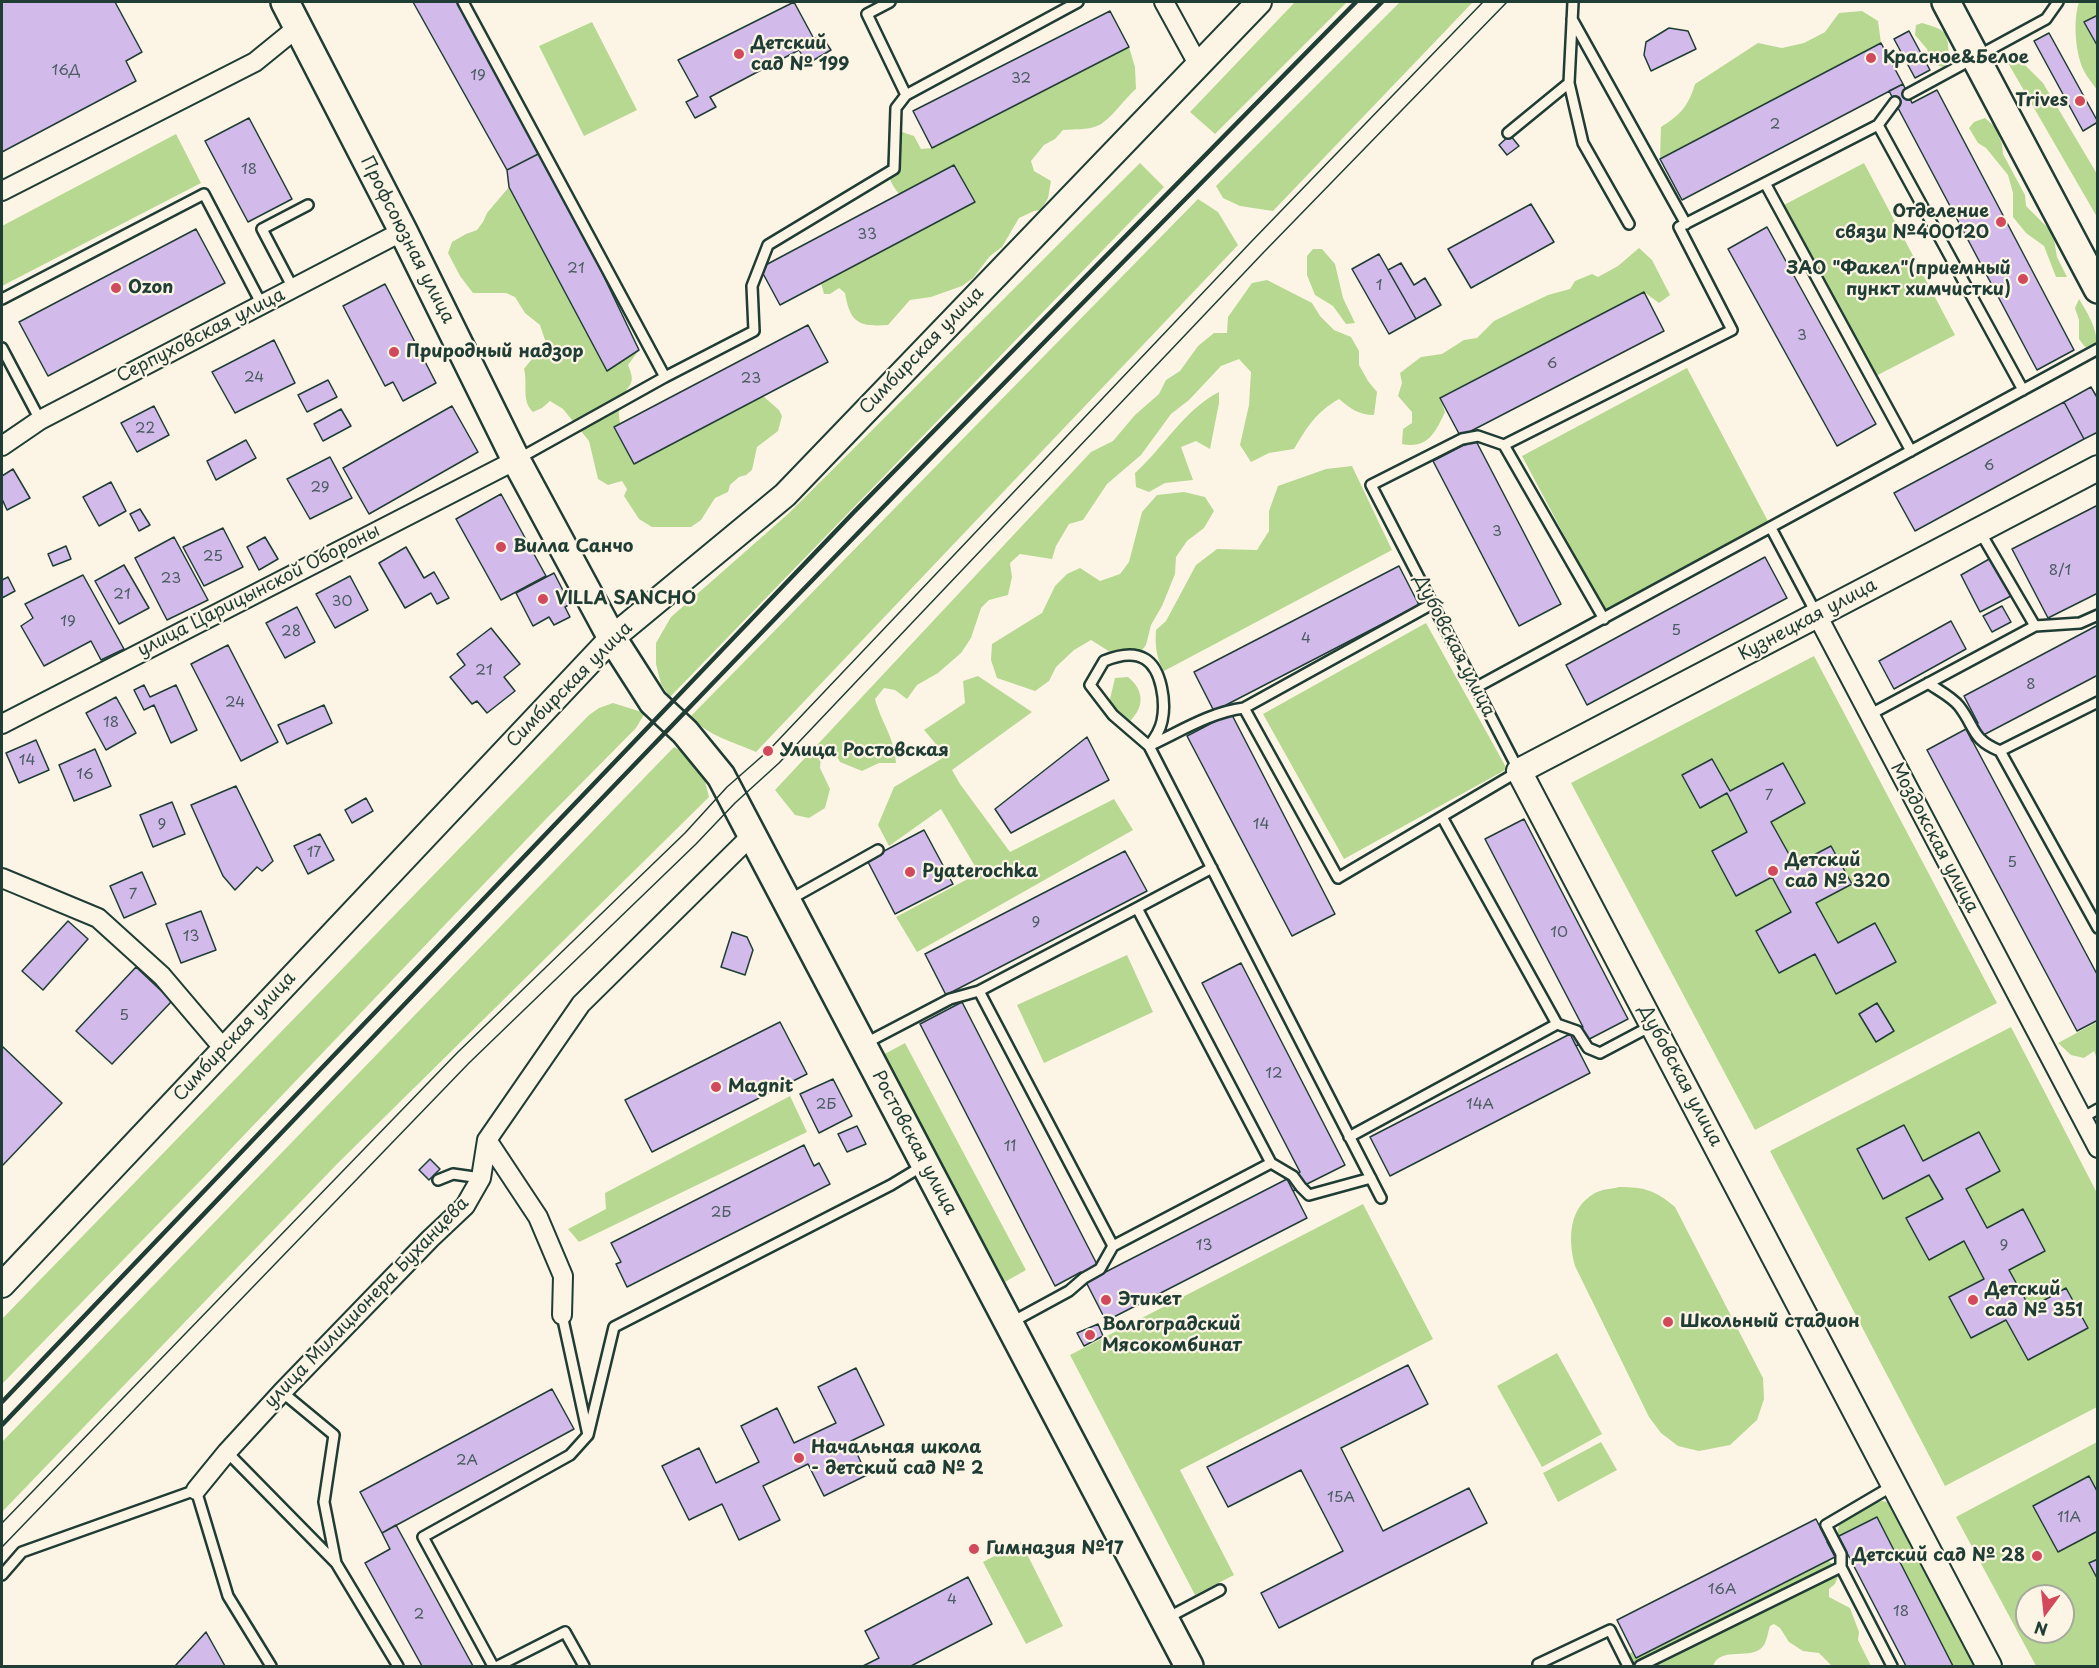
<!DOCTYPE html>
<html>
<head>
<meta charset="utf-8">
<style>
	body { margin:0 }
	#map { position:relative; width:2099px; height:1668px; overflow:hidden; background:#fcf5e5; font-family:"Playpen Sans",sans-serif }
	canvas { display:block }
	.frame { position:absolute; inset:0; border:3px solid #1f3d34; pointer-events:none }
	.north { position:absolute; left:2015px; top:1584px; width:60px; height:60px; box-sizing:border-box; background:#fcf5e5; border:2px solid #a4ab9e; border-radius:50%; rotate:195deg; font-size:16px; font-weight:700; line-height:24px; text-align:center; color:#1f3d34 }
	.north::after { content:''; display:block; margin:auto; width:21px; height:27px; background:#d1495b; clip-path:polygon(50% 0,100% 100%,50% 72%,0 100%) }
</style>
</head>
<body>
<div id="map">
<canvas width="2099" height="1668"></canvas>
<div class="frame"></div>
<div class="north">N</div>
</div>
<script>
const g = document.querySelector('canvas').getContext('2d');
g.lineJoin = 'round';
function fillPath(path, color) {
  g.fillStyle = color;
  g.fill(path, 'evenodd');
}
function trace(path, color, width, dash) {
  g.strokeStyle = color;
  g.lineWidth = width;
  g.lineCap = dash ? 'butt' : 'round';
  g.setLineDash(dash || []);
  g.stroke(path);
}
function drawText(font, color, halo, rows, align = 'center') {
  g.font = font + ' "Playpen Sans",sans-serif';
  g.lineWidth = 4.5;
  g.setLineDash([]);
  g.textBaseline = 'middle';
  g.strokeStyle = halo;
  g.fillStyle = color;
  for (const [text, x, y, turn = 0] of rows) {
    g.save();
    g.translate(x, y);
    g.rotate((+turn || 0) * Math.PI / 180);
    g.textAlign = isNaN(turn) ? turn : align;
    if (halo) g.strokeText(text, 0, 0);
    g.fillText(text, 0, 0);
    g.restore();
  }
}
const green = new Path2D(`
	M1295,2H1347L1215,134L1190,112Z
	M1400,2H1473L1273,211L1240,206L1223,198L1216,186Z
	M2079,2H2097V15L2084,22L2097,47V90C2093,84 2087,77 2084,71C2075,53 2073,20 2079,2Z
	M1862,11L1878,21L1881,43L1660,159L1661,127C1680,115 1688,107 1695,84L1758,43L1782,48L1804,43L1825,32L1839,13Z
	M592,22L637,110L584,136L539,46Z
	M1922,23C1928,25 1937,27 1941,30C1950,36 1949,55 1948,64L1943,67L1933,64L1927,49L1915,35L1916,25Z
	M1129,47L1135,67L1136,89C1125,98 1109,122 1097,126C1088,130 1073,129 1063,130L1055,139L1044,145L1031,161L1034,171L1051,181L1048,198L1041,210L1034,211L1019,218L1002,247L990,256L973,278L962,286L931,297L910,300L888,325C859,327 850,323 845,293L839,288L830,294H824L821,283L974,202L954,165L899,194C881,171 885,155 899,131L914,136L921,149L932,148Z
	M2018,58L2043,83L2097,174V217L2008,63Z
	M1985,118L1995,127L2002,144L2003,154L2025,195L2026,206L2053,233L2057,257L2067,277H2056L2044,246L2026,233L2013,217V193L2008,175L1986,148L1978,143L1969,128L1974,122Z
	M176,134L201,183L2,286V226Z
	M1140,163L1164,187L670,697L661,684L656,664V643L671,617L788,514Z
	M1864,163L1955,335L1872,378L1782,206Z
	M509,187L607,371L639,350L628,365C635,382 632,382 623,395C617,404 619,414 620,424L763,396L779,410L782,416L778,431L757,447L752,470L746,475L739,477L730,485L728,492L715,498L701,520L691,527H652L639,519L624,496L627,489L622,481L608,485L598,479L589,441L563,409L550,401L542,408L533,412C521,401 528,384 524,369C531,359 539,353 546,343L540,325L525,313L515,297L506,293H473L460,276L448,253L452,242L466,234L477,230L483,222L487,213Z
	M1198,199L1218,212L1238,245L756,752C729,740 713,738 690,717Z
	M1639,248L1652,260L1670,295L1659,303L1644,292L1440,397L1445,412C1435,433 1428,449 1402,444L1403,429L1412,423V412L1398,396L1402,383L1400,373L1421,357L1442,354L1464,340L1477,338L1494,321L1548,295L1570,289L1575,281L1592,274L1598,277L1618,266Z
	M1313,249H1322L1335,264L1343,298L1355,323L1346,324L1333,306L1315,295L1307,275V256Z
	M1267,280L1312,303L1320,316L1334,330L1351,337L1359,351V365L1368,381L1377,392L1374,415C1358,415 1350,408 1339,399C1315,413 1308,426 1294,449L1269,453L1251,462L1240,445L1249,405L1251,372L1239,359L1221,366L1189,400L1171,414L1141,455L1107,484L1083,520L1069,524L1056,546L1052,559L1020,554L1010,563L1012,577L1008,595L989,600L981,608L971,638L961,653L938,673L917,685L907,699L895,690L884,688L875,699C881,722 895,738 896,763H879L862,771L840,762L833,749L821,755L820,768L830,789L825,808L809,818L795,815L775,790L1091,452L1113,441L1135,415L1159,394L1166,380L1180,371L1198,346L1214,333H1227L1228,317L1252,283Z
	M2079,299C2087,312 2097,328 2097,345L2085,347L2079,339V320L2075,308Z
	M1687,368L1770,525L1605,612L1522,456Z
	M1219,392V403L1210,449L1196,441L1181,447L1193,480L1165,483L1149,492L1136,487L1135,473C1164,447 1184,410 1219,392Z
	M1352,466L1392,550L1164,671C1156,658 1155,645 1156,630L1166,621L1196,565L1217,549L1257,550L1269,531V511L1278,486L1326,469Z
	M1184,492L1205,497L1214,511L1204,528L1187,541L1176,557L1175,574L1162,606L1151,625L1146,645L1136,658L1123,660L1091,640L1074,650L1056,667L1049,681L1035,691L997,678L991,660L992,644L1042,613L1055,586L1067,574L1080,568L1100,581L1120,574L1129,562L1142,512L1157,495Z
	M1426,623L1507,769L1344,859L1263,714Z
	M1814,656L1997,1003L1755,1130L1571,783Z
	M978,676L1032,712L952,770L960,784L1010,852L1114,799L1133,830L917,952L896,917L979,873L941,809L889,846L878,825L894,787L946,756L924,730L965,703L963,681Z
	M1128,677C1144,690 1145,706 1130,721L1119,714L1109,703L1115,678Z
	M613,703L645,713L636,728L545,820L204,1177L2,1384V1319L589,715L599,708Z
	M674,747C699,759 703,771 709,797L338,1163L2,1512V1442Z
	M1127,955L1153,1012L1044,1063L1017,1005Z
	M2097,1022V1059L2094,1051L2084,1058L2071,1055L2058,1043Z
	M2011,1027L2097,1193V1407L1945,1486L1770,1151Z
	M905,1043L1026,1270L1003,1283L881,1056Z
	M790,1096L807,1132L579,1242L568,1229L606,1209L605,1193Z
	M1619,1187C1644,1187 1655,1190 1675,1207L1763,1378L1764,1399L1757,1420L1730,1445L1699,1451L1678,1446L1661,1433L1649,1417L1575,1266C1568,1240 1568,1208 1595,1193C1602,1189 1612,1189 1619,1187Z
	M1363,1204L1433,1339L1180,1470L1234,1575L1195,1595L1070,1355Z
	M1557,1353L1602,1434L1542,1467L1497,1386Z
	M1601,1442L1617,1470L1558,1502L1543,1473Z
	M2097,1442V1666H2036L1956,1517ZM2027,1596H2063V1632H2027Z
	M1882,1501L1893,1503L1987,1666H1953L1877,1517L1839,1536L1837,1534L1840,1522L1853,1517L1874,1503Z
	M1021,1542L1063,1626L1026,1644L983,1562Z
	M1827,1560L1834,1565L1838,1576L1835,1584L1829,1589V1597L1850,1608L1859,1632L1858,1640L1871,1666H1832L1819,1653L1803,1651L1789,1642L1780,1628L1774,1624L1770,1626C1768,1632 1767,1640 1764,1645C1753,1662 1720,1645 1713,1666H1619L1628,1654L1633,1652L1636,1657Z`);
const building = new Path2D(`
	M2,2H115L142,52L126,61L136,81L2,152Z
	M413,2H460L544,151L507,170Z
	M794,2L814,39L821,35L831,50L807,64L799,50L710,97L716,107L695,118L686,102L698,96L678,60Z
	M1110,11L1129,47L932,148L913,111Z
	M2098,15V47L2084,22Z
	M1669,28L1688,31L1696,49L1651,71L1644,55L1646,42Z
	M1909,31L1930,70L1915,78L1894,39Z
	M2049,33L2098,122L2083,131L2034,41Z
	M1881,43L1903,84L1682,200L1660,159Z
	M1903,84L1912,103L1937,90L2074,350L2037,370L1889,91Z
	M249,118L292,199L248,222L205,141Z
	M1510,135L1519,146L1507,155L1499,145Z
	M544,151L639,350L607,371L509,187L507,170Z
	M954,165L975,202L780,305L760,268Z
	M1531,204L1554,242L1471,288L1448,249Z
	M1767,227L1876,424L1837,446L1728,249Z
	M196,229L225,283L48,376L19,322Z
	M1379,254L1416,319L1389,334L1352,269Z
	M1401,263L1414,285L1425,278L1441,305L1416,319L1388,270Z
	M385,284L436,383L403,401L393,382L385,386L343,306Z
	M1644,292L1664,331L1471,431L1475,439L1465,445L1440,398Z
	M808,325L828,362L634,464L614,427Z
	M274,340L295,383L235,413L212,372Z
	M328,380L337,397L307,412L298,395Z
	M2091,387L2098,399V432L2084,439L2064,402Z
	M2064,402L2084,439L1915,531L1894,493Z
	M154,406L169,435L137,452L121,423Z
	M452,406L478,452L369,514L343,468Z
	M341,409L351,426L323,441L314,424Z
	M1475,439L1561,604L1519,626L1433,461Z
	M246,440L256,458L216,480L207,461Z
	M330,457L352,498L310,519L287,479Z
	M13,469L30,498L7,510L2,499V476Z
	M111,482L126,511L99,526L83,497Z
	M501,494L546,576L501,600L456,519Z
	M2098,505V593L2048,618L2012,549Z
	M140,509L150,525L139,531L130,514Z
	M223,528L243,567L204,586L183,547Z
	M174,537L208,600L167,620L135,558Z
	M265,537L278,559L259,570L247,547Z
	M66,546L71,559L53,566L48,554Z
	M406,547L424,578L434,572L449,598L437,604L431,593L405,608L379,563Z
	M1765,557L1787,598L1587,705L1566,665Z
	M1991,558L2011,596L1980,612L1961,575Z
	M124,565L149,608L119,624L95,581Z
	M1399,566L1419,605L1226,705L1231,713L1218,719L1194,672Z
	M554,573L570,604L565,607L570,617L554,625L549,617L533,626L516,593Z
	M83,575L124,649L101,660L91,641L44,666L21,626L33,618L25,604Z
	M350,576L368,610L335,628L316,594Z
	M8,577L15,591L2,598V580Z
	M2002,606L2011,622L1992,632L1983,616Z
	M297,607L315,642L285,658L266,623Z
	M1951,621L1966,649L1894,689L1879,661Z
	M2098,625V675L1972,741L1966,729L1978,723L1964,696Z
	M491,628L520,664L504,677L515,691L487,713L477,701L472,704L450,677L465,665L457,654Z
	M228,645L278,742L241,761L191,664Z
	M144,685L150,697L176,685L197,730L171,743L154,705L144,710L134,690Z
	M116,697L136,733L106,750L86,713Z
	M324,705L332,723L287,744L278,725Z
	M1231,713L1335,914L1292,936L1187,736Z
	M1966,729L2098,976V1020L2077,1031L1927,750Z
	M1087,737L1109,780L1011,833L995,809Z
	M36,740L49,770L19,783L6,753Z
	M95,749L111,786L74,801L59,765Z
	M1712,759L1730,791L1783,763L1805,803L1771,822L1795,865L1831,846L1852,884L1816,903L1838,943L1875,923L1896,962L1836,994L1815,954L1779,973L1756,931L1791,912L1772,877L1736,896L1712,851L1747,832L1727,793L1700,808L1682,775Z
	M236,786L273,861L262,871L257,867L235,890L223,876L191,805Z
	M366,798L373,811L352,823L345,810Z
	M172,802L185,834L153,847L140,815Z
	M1524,819L1628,1019L1576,1046L1570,1034L1583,1027L1485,839Z
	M924,830L953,884L895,914L867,860Z
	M320,834L334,860L308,874L294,846Z
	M1125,851L1147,891L946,995L925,954Z
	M142,872L156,904L124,918L110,886Z
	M201,911L216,950L181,963L166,924Z
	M68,921L88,939L43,990L22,971Z
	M732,932L747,937L753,950L745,975L721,967Z
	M1241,963L1345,1165L1293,1191L1287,1179L1300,1172L1202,983Z
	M136,967L172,1001L112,1064L76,1031Z
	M962,1002L1102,1274L1086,1282L1081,1272L1055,1286L920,1024Z
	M1877,1003L1894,1031L1876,1042L1859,1014Z
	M780,1022L807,1074L652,1152L625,1100Z
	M1570,1034L1590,1073L1390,1176L1370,1137Z
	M2,1046L62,1103L2,1166Z
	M833,1079L852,1116L819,1133L800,1094Z
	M1904,1125L1923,1161L1979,1132L2000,1171L1966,1189L1987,1228L2023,1209L2045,1251L2009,1270L2030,1308L2066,1288L2088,1328L2028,1360L2006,1320L1971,1338L1949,1297L1984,1279L1964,1241L1929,1260L1906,1218L1943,1199L1929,1175L1883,1199L1857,1149Z
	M857,1126L866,1144L847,1152L838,1134Z
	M804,1145L814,1166L819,1163L830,1184L627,1287L616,1264L621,1262L611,1243Z
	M430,1159L440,1169L429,1180L419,1170Z
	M1287,1179L1307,1218L1106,1321L1086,1282Z
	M1098,1324L1103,1336L1084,1346L1077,1333Z
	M1408,1365L1428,1404L1341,1448L1383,1531L1469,1488L1487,1523L1279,1628L1261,1593L1343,1551L1301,1470L1228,1507L1207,1467Z
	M856,1368L884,1425L851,1441L867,1475L824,1496L808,1464L763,1486L780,1520L739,1540L722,1504L689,1520L662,1466L699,1448L716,1483L759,1462L741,1426L777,1408L794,1443L836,1423L818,1387Z
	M552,1389L574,1429L382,1533L360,1492Z
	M2089,1476L2098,1493V1531L2058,1552L2033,1506Z
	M1877,1517L1953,1666H1906L1846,1551L1835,1557L1827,1542Z
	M1816,1519L1835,1557L1636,1658L1617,1620Z
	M396,1525L473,1666H422L365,1563L390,1549L382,1533Z
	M2098,1559V1580L2089,1563Z
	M968,1577L992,1624L911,1666H863L879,1658L865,1631Z
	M206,1632L225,1666H174H175Z`);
const lane = new Path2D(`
	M463,2L665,377
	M890,2L867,14L906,95
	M1573,2L1569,83L1583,143L1629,224
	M1572,19L1686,224
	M1908,94L2046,19L2058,2
	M1878,125L1895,102
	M1508,133L1569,83
	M1765,183L1878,125L2023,390
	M293,288L262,229L308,205
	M2,299L204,194L262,305
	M2,348L40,420
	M518,459L665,377L754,331L752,286L768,245L894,169L896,108L906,95L1078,2
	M1771,528L1816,613
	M1604,619L1504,445L1732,330L1679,227L1765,183L1911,451
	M2035,626L2080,623L2098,615
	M1928,683C1938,690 1952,697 1959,706C1976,728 1971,739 2000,751L2098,702
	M1475,688L2098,349
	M1244,708L1338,878L1519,771L1371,485L1462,439L1478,436L1504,445
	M1869,715L2035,626L1979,530
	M1151,745C1181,731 1211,712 1244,708L1432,604
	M1149,746C1155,738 1160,731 1162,721C1166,703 1162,669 1145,659C1132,651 1116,656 1104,661L1090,685L1113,715L1149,746L1381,1198
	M2000,751L2098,928
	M1442,817L1557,1024L1577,1031L1588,1048L1600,1053L1651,1026
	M789,900L878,850
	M1137,908L1212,868
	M864,1044L950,999L979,991L1137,908L1271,1163L1113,1246L979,991
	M2082,1118L2098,1109
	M1349,1137L1557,1024
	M1271,1163L1293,1176L1301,1187L1309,1195L1371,1178
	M438,1180L453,1174L481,1178
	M562,1315L588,1435L614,1327L891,1185L924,1165
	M1012,1322L1069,1291L1084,1278L1100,1269L1113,1246
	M282,1392L334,1435L324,1502L336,1563
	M227,1452L336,1563L398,1666
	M1841,1567L1892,1666
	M2,1575L22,1552L196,1490L228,1596L271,1666
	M1167,1618L1220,1590
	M493,1666L423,1537L570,1455L588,1435
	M498,1666L565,1632L584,1666
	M1539,1666L1538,1664L1610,1630L1628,1666
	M1640,1666L1841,1567V1554L1826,1525L1894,1485`);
const street = new Path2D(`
	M1164,2L1198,64
	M2,191L255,62L298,27
	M2,446L40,420L403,231
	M1817,615L2098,1148
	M2,724L516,460
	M2,878L98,918L162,976L224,1049
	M487,1140L538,1217L563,1276L562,1315
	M196,1490L227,1452L282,1392L430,1239L465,1206L481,1178L487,1140L581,1004L752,835`);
const secondary = new Path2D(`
	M2,1285L612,638L785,495L1259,2
	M1989,1666L1519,771L2098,468`);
const primary = new Path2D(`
	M285,2L403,231L516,460L612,638L653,702L685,732L721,776L1189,1666
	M1946,2L2098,289`);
const tram = new Path2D(`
	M2,1523L458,1052L685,833L727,787L768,751L1250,243L1483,2
	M2,1547L469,1063L696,844L735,803L779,763L1262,254L1507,2`);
const rail = new Path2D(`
	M2,1402L854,512L1356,2
	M2,1425C459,948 913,468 1382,2`);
const markers = [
	[739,54,6,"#d1495b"],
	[1871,58,6,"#d1495b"],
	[2080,101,6,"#d1495b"],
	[2001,222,6,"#d1495b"],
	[2023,279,6,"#d1495b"],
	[116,288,6,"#d1495b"],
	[394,352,6,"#d1495b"],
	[501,547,6,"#d1495b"],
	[543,599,6,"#d1495b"],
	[768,751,6,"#d1495b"],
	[1773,871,6,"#d1495b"],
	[910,872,6,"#d1495b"],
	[716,1087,6,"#d1495b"],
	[1106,1300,6,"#d1495b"],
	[1973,1300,6,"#d1495b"],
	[1668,1322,6,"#d1495b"],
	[1090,1335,6,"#d1495b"],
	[799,1458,6,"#d1495b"],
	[974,1549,6,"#d1495b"],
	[2037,1556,6,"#d1495b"]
];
const numberNames = [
	["16Д",66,71],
	["19",478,76],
	["32",1021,79],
	["2",1775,125],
	["18",249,170],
	["33",867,235],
	["21",576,269],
	["1",1379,286],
	["3",1802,336],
	["6",1552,364],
	["24",254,378],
	["23",751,379],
	["22",145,429],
	["6",1989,466],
	["29",320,488],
	["3",1497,532],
	["25",213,557],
	["8/1",2060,571],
	["23",171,579],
	["21",122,595],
	["30",342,602],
	["19",68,622],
	["5",1676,631],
	["28",291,632],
	["4",1306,639],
	["21",484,671],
	["8",2031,685],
	["24",235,703],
	["18",111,723],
	["14",27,761],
	["16",85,775],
	["7",1769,796],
	["9",162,825],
	["14",1261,825],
	["17",314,853],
	["5",2012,863],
	["7",133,895],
	["9",1036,923],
	["10",1559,933],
	["13",191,937],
	["5",124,1016],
	["12",1274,1074],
	["2Б",826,1105],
	["14А",1480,1105],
	["11",1010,1147],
	["2Б",721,1213],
	["13",1204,1246],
	["9",2004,1246],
	["2А",467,1461],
	["15А",1341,1498],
	["11А",2069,1518],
	["16А",1722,1590],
	["4",952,1600],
	["18",1901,1612],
	["2",419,1615]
];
const poiNames = [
	["Детский",751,44],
	["сад № 199",751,65],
	["Красное&Белое",1883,58],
	["Trives",2068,101,"right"],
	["Отделение",1989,212,"right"],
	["связи №400120",1989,233,"right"],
	["ЗАО \"Факел\"(приемный",2011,269,"right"],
	["пункт химчистки)",2011,290,"right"],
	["Ozon",128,288],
	["Природный надзор",406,352],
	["Вилла Санчо",513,547],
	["VILLA SANCHO",555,599],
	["Улица Ростовская",780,751],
	["Детский",1785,861],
	["сад № 320",1785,882],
	["Pyaterochka",922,872],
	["Magnit",728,1087],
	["Детский",1985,1290],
	["сад № 351",1985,1311],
	["Этикет",1118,1300],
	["Школьный стадион",1680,1322],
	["Волгоградский",1102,1325],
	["Мясокомбинат",1102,1346],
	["Начальная школа",811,1448],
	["- детский сад № 2",811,1469],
	["Гимназия №17",986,1549],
	["Детский сад № 28",2025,1556,"right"]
];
const streetNames = [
	["Профсоюзная улица",407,240,63],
	["Серпуховская улица",201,336,-27],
	["Симбирская улица",922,351,-46],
	["улица Царицынской Обороны",259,591,-27],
	["Кузнецкая улица",1808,620,-28],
	["Дубовская улица",1454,646,63],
	["Симбирская улица",570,685,-45],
	["Моздокская улица",1934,838,62],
	["Симбирская улица",235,1037,-47],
	["Дубовская улица",1680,1076,62],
	["Ростовская улица",914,1143,62],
	["улица Милиционера Буханцева",367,1303,-46]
];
fillPath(green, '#b7d891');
fillPath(building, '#d2bbea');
trace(building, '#1f3d34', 1.5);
trace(lane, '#1f3d34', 14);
trace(street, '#1f3d34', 22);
trace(secondary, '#1f3d34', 28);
trace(primary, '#1f3d34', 32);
trace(lane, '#fcf5e5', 9);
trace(street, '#fcf5e5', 18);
trace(secondary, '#fcf5e5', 24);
trace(primary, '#fcf5e5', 27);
trace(tram, '#1f3d34', 1.5);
trace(rail, '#1f3d34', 4.5);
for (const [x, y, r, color] of markers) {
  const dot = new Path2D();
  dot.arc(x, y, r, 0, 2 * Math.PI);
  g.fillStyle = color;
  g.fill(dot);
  trace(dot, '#fcf5e5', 2);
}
drawText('15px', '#4c5c62', null, numberNames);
drawText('bold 18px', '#1f3d34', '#fcf5e5', poiNames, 'left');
drawText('18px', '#1f3d34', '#fcf5e5', streetNames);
</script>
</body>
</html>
